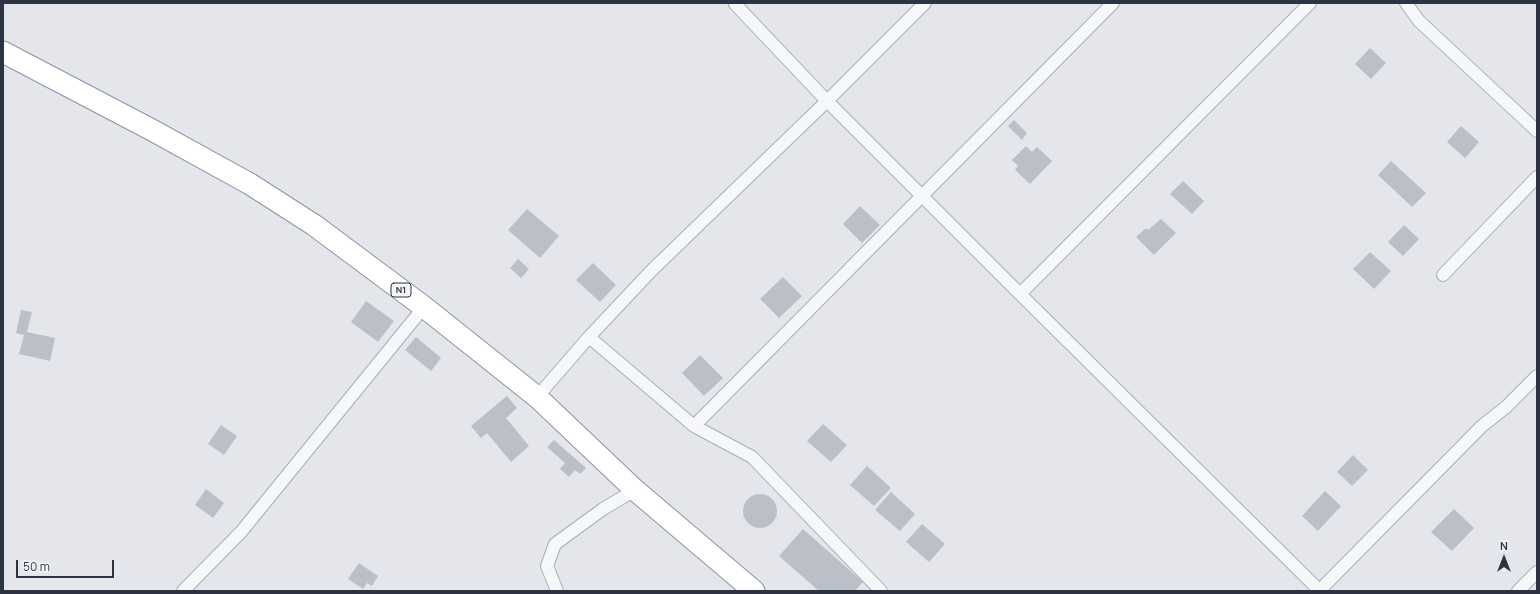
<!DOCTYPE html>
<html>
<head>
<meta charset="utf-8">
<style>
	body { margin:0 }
	#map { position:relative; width:1540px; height:594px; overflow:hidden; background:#e4e6eb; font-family:Manrope,sans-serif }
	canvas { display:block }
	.frame { position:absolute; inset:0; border:4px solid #2c3342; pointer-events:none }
	.north { position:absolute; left:1484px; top:538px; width:40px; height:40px; -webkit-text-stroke:3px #f3f5f8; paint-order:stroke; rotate:0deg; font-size:11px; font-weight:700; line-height:16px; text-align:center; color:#2c3342 }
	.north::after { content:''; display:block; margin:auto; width:14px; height:18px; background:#2c3342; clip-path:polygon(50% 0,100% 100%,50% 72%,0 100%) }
	.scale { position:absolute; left:16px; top:560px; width:98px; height:18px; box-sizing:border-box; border:2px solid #2c3342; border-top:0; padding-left:5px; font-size:12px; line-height:14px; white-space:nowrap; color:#2c3342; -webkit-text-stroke:3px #f3f5f8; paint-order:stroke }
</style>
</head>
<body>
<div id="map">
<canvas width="1540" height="594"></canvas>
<div class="frame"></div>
<div class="north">N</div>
<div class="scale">50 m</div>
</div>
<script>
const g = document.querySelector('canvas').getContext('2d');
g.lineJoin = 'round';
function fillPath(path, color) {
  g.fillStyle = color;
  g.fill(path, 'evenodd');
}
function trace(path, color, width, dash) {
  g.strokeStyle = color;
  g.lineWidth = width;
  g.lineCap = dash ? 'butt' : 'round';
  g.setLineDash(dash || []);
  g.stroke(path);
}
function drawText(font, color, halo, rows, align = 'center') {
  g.font = font + ' Manrope,sans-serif';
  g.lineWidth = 3.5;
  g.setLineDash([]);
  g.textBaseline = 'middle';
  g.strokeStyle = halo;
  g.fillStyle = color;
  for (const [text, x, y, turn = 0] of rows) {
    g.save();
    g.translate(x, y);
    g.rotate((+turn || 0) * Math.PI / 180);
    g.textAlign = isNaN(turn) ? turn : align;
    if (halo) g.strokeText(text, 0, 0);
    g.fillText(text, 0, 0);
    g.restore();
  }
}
const building = new Path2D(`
	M1370,48L1386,63L1371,79L1355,64Z
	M1014,120L1027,133L1022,140L1008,126Z
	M1461,126L1479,142L1465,158L1447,142Z
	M1026,146L1032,152L1037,147L1052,161L1030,184L1015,170L1018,166L1012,160Z
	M1391,161L1426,193L1412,207L1378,175Z
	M1183,181L1204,201L1192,214L1170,194Z
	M860,206L880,225L862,243L843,224Z
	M527,209L559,236L540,258L508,230Z
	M1161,219L1176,233L1154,255L1136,237L1146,228L1148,230Z
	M1404,225L1419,239L1403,256L1388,242Z
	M1370,252L1391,271L1374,289L1353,269Z
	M518,259L529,269L521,278L510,268Z
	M593,263L616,285L600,302L576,280Z
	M783,277L802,296L779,318L760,299Z
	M366,301L394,321L378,342L351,322Z
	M21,310L32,312L27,332L55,338L50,361L19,354L24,335L16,333Z
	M416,337L441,358L431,371L405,350Z
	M700,355L723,378L704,396L682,373Z
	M507,396L517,408L506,418L529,446L511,462L487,433L481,438L471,426Z
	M823,424L847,445L831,462L807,441Z
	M221,425L237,436L224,455L208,444Z
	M554,440L586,468L580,474L575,470L569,477L560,469L565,463L547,447Z
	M1353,455L1368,470L1352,486L1337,472Z
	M867,466L891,488L874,506L850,485Z
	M206,489L224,503L213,518L195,505Z
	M1325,491L1341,506L1318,531L1302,516Z
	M891,492L915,514L900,531L875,510Z
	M743 511a17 17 0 1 1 34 0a17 17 0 1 1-34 0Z
	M1454,509L1474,528L1452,551L1431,532Z
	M922,524L945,544L929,562L906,542Z
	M803,529L863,582L855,591H819L779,556Z
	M359,563L378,576L372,586L367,583L363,589L348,579Z`);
const street = new Path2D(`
	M736,3L735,4L827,101L1020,294L1310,3
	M1406,3L1419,21L1537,131
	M1443,275L1537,177
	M1020,294L1320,591
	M589,337L694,426L752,457L881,591
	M537,397L589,337L651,271L827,101L925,3
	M694,426L1113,3
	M183,591L241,532L424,307
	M557,591L547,566L555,544L603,509L635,490
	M1319,591L1482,426L1506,407L1537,376
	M1518,591L1537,572`);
const highway = new Path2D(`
	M3,52L152,130L250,184L314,225L424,307L537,397L635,490L754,591`);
const shields = [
	[401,290,20]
];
const shieldNames = [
	["N1",401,290]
];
fillPath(building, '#bbbfc7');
trace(street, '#a9adb5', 14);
trace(highway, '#8c93a0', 23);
trace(street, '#f6f7f9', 12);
trace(highway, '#fff', 21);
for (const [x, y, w] of shields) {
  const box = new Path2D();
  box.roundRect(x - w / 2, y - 7, w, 14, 3);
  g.fillStyle = '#f3f5f8';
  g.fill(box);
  trace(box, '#2c3342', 1);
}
drawText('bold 9px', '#2c3342', null, shieldNames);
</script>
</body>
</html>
